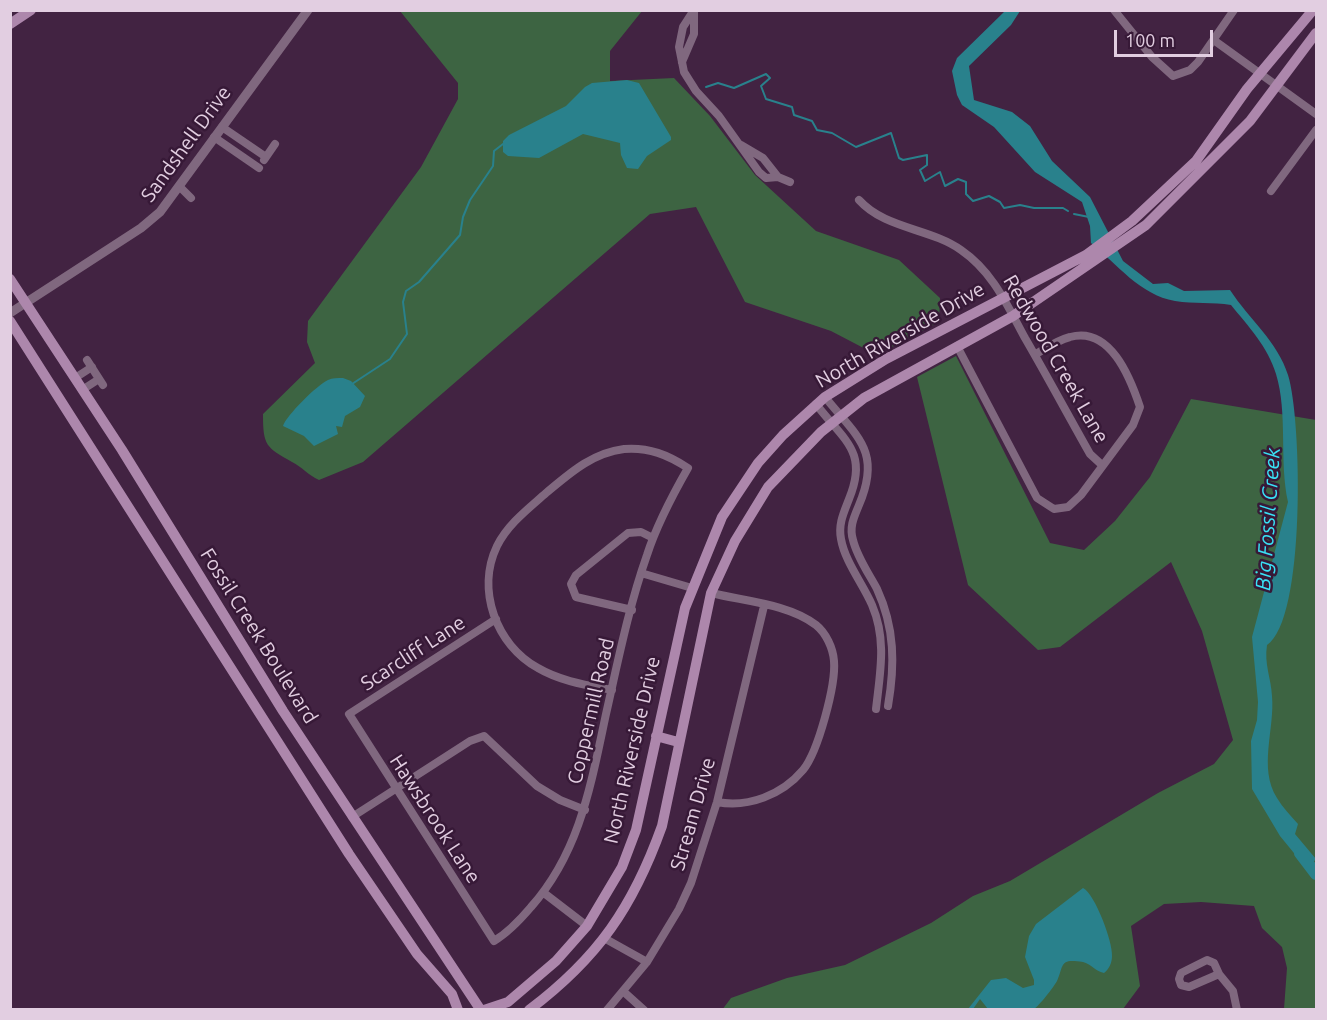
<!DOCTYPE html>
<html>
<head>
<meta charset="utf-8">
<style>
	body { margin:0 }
	#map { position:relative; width:1327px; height:1020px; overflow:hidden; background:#422342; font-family:Ubuntu,sans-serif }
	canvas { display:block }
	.frame { position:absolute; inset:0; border:12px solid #e2cee1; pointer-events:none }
	.scale { position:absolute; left:1114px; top:30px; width:99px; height:27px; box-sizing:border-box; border:3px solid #e2cee1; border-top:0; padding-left:8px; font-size:18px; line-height:21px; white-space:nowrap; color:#e2cee1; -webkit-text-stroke:4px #371937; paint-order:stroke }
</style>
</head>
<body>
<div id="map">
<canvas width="1327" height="1020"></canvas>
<div class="frame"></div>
<div class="scale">100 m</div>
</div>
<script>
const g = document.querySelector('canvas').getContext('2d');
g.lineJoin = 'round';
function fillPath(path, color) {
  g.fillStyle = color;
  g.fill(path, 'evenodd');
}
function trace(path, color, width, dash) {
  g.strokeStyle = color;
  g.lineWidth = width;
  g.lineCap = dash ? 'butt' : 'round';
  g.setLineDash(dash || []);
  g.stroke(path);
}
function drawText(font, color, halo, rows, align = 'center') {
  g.font = font + ' Ubuntu,sans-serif';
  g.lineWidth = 5;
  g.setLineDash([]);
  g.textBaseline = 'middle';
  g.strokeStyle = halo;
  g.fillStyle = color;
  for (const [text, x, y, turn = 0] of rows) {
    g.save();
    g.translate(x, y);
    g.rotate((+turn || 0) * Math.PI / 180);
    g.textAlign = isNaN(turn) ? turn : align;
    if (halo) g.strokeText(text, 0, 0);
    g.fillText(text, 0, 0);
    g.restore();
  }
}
const green = new Path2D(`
	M400,11H642L610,51V81L674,78L710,116L755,175L816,231L899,260L940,298L939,322L877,355L831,331L745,302L696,207L650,214L363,462L319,480C308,475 302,467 292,462C266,447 263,446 263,414L315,363L307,342L308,321L421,167L458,99V83Z
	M956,356L1050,543L1084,550L1115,521L1150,477L1191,399L1316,420V1009H1284L1287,968L1282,947L1262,928L1254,906L1201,902L1164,904L1131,926L1140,986L1123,1009L722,1010L731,998L787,978L845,965L931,923L973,896L1010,881L1158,793L1214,764L1233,740L1202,631L1171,562L1060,647L1038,650L968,585L917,377Z`);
const water = new Path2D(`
	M1005,11H1020L1011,25L969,66L974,100L1012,112L1030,126L1052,161L1090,197L1123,261L1153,284L1168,283L1184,291L1230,290C1249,319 1278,342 1288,375C1302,419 1306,620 1267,645C1264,664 1271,678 1272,696C1275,729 1258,768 1277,798C1283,808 1291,816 1298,824L1295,834L1316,859L1307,869L1280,836L1252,789L1251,741L1257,720L1258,702L1252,637L1288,502C1279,461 1288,413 1276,374C1268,347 1248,326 1231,305C1213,302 1194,304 1175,301C1140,295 1117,264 1091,243L1090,226L1082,202L1035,172L994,127L962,105L957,95L952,71L957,58Z
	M627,80L639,83L671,137V140L647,156L638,169L627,168L621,155L620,143L583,134L539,158L508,156L503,152V141L509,135L566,106L585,87L592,83Z
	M343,378L351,381L365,396L360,407L345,416L342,427L336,426L338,434L314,446L304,436L283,426C286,416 317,385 328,380C332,378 338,378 343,378Z
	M1083,888C1095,894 1113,942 1112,956C1112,963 1109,969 1104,973C1095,971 1091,964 1083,962C1059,958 1064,965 1057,981C1053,988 1039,1006 1034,1009H988L980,999L973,1009H968L991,980L1006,978L1023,988L1034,985V980L1025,957L1029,936L1036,924Z`);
const stream = new Path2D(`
	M706,87L718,83L734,88L766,74L770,78L761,86L766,99L792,107L794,115L812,121L817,130L832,133L856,147L891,133L899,158L903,160L927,155V165L920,170L925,181L940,172L945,186L958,179L966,182V194L973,201L989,196L1000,202L1004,208L1020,205L1034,208H1063L1068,211
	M1074,214L1089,217
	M352,384L390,359L407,334L403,302L406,291L419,282L460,235L463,217L470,200L493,166L494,151L503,144`);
const river = new Path2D(`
	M1300,853L1316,874`);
const minor = new Path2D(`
	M694,10L683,27L679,47L684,72L696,91L719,116L759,172L766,178L778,177L790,182
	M1114,10L1152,57L1173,76L1190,70L1198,62L1234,10
	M1215,41L1316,114
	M682,62L694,34V11
	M222,127L266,157
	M214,137L259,168
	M741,145L763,158L778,177
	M264,160L275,144
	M180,187L191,198
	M1271,191L1316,130
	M859,200C885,229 930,228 961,250C993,272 1007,305 1025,338C1047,376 1068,415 1090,454L1102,465
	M957,346L1037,498L1054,509L1068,507L1081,495L1133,425L1140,407C1130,377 1110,326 1070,337C1058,340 1046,348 1036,354
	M87,360L103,385
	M75,378L92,367
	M82,390L99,379
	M825,397C857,437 882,451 859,505C854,517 849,527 853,540C857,557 869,574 877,589C895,628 895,665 888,706
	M816,404C843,440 869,451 849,499C844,512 838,524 841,539C845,562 863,584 872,605C887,640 880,673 876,709
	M641,573L692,588
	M711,593C744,601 789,604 816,625C826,633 833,648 834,661C836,685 818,752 803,770C782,795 748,808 717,802
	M632,610L576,597L571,584L576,575L628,533L641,532L653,538
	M496,619L349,714L494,941C509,932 520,920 531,907C580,852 591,784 606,714C618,661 629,606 647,555C657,524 672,496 688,468C668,455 649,447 624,449C592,453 570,473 546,493C528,509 508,524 497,546C476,590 496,645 538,668C560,681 586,685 612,690
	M352,817L470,741L484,736L537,786L560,800L585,810
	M544,893L587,926
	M604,938L647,962
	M1207,960L1214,963L1219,974L1189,987L1181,985L1179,979L1181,973Z
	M1219,974L1233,991L1237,1010
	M624,992L644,1010
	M607,1010L647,962L679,909L691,883L717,802L764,606`);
const tertiary = new Path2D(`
	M10,313L141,228L160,212L308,10`);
const secondary = new Path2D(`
	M10,24L31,10
	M10,279L122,450L283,711L480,1009
	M10,321L349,854L417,954L452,994L458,1010
	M656,736L678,742
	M484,1010L508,1002L556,961L587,926L622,867L636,830L685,608L722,517L758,463L783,435L825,397L886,359L1086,255L1132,221L1196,161L1247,89L1313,10
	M529,1010C598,958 633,907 662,826L711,593L735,541L768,487L821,432L864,398L1013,316L1146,225L1250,121L1316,33`);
const streetNames = [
	["Sandshell Drive",186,144,-54],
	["North Riverside Drive",900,335,-30],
	["Redwood Creek Lane",1056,359,60],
	["Fossil Creek Boulevard",259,636,58],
	["Scarcliff Lane",413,653,-33],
	["Coppermill Road",591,711,-77],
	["North Riverside Drive",632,750,-77],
	["Stream Drive",693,814,-74],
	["Hawsbrook Lane",435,819,57]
];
const waterNames = [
	["Big Fossil Creek",1268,519,-86]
];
fillPath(green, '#3d6442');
fillPath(water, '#29818c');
trace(stream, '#29818c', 2);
trace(river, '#29818c', 12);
trace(minor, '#80687f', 8);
trace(tertiary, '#80687f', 9);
trace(secondary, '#ad87ac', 10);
drawText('20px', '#e2cee1', '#371937', streetNames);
drawText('italic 21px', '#39e1f5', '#371937', waterNames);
</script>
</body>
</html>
